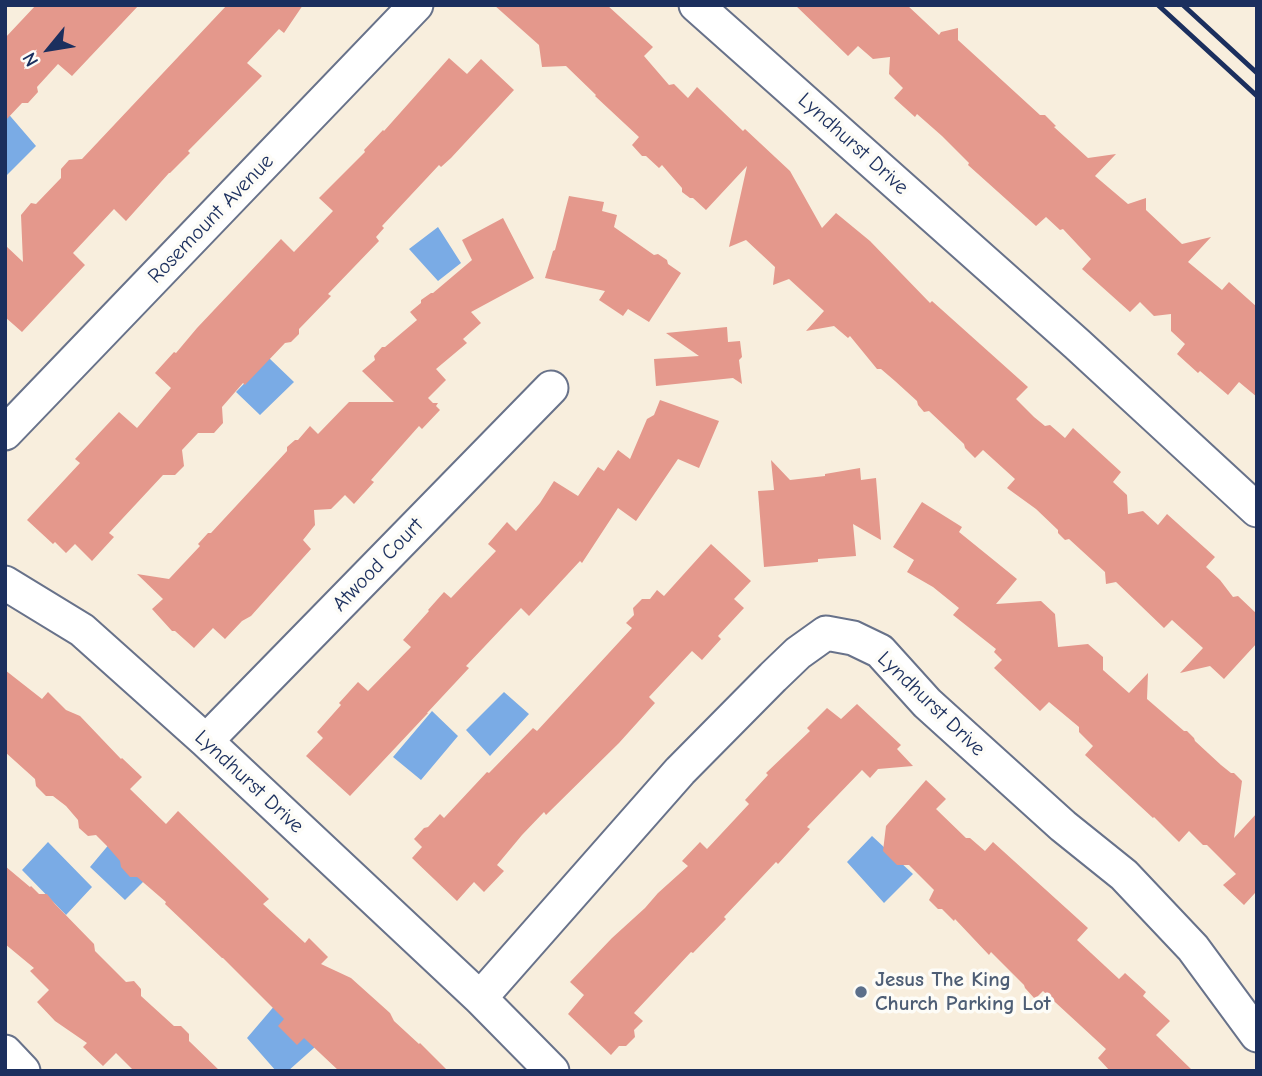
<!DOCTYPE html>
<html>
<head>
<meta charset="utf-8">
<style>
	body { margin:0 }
	#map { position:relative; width:1262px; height:1076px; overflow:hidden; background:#f8eedd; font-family:"Comic Neue",sans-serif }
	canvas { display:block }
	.frame { position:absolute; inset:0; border:7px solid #1b2f5e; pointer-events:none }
	.north { position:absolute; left:14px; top:14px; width:70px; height:70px; -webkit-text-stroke:5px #fdfcf7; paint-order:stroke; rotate:240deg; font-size:19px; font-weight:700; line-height:28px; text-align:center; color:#1b2f5e }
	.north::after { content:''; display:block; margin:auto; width:24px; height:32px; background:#1b2f5e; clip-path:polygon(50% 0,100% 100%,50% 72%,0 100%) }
</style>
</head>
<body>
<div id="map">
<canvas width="1262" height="1076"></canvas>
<div class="frame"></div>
<div class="north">N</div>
</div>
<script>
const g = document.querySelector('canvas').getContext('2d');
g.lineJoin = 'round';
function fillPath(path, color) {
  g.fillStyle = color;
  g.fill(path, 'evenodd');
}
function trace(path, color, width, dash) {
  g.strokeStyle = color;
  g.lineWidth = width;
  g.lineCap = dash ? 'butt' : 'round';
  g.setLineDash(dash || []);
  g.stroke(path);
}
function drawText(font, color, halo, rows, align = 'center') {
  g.font = font + ' "Comic Neue",sans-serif';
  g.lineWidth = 7;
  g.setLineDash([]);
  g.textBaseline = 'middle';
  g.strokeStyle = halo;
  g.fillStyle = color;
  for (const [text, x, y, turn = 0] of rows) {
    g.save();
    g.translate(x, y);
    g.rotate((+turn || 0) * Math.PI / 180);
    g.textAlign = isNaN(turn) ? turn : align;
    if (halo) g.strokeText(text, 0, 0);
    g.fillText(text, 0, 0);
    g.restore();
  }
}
const water = new Path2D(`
	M5,110L36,146L5,177Z
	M438,227L461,263L438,281L409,249Z
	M269,358L294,382L260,415L236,392Z
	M504,692L529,714L490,756L466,730Z
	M432,711L458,736L421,780L393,757Z
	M872,836L913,874L884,903L847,862Z
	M48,842L92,887L66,915L22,870Z
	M111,842L146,879L125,900L90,867Z
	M276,1004L315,1047L288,1071H276L247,1038Z`);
const building = new Path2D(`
	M36,5H139L72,76L58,64L37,87L38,92L28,103H22L5,121V38Z
	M227,5H303L284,33L279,29L247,63L262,76L188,151L190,153L170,173H169L126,221L114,209L73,253L85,265L22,332L5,317V245L23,262L21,215L31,203L36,204L61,178V169L69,160L82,159Z
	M494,5H607L653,47L644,56L669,85L674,84L688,98L697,87L743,131L745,129L790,171L822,228L836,213L870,241L930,303L932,301L1028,387L1016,399L1034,417L1045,426L1050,425L1065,438L1073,428L1121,472L1113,482L1127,495L1128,514L1143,511L1158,525L1167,514L1215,557L1206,567L1220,580L1233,597L1238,596L1257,614V643L1224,679L1210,666L1180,673L1203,648L1172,620L1164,628L1116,582L1106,584L1105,572L1069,539L1065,540L1058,533V530L1036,509L1007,488L1015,479L983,450L975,458L965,448L964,444L929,411L924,412L918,405L917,401L895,381L881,369H877L850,336L848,338L834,326L806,331L824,311L789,279L773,285L775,267L746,240L729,247L747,166L706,210L693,198H690L682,192V188L662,165L659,168L646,156H642L632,145L639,137L595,96L596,95L566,66L542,67L539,45Z
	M795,5H907L939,35L941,32L958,28V40L1040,115H1045L1056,126L1054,127L1088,158L1116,154L1095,176L1128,204L1146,198V210L1182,244L1211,237L1188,262L1222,290L1229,282L1257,307V397L1239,382L1228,395L1200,371L1198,373L1177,354L1185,344L1171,331V314L1154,316L1140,302L1130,312L1082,269L1091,259L1063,229L1060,230L1046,217L1036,226L968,165L969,163L942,136L917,114L915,117L894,98L903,88L889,74L890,57L873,59L858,46L848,56Z
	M449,58L467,74L481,59L514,90L451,158L441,167L439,165L382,226L384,228L376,237L379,241L328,294L331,296L299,329V334L291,342L285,343L245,385L243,383L222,407L223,423L214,433H198L182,450L184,466L175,475H163L109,533L114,537L92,561L75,544L66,553L55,542L53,544L27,520L80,463L75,459L119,412L137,428L171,388L155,373L174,352L176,353L197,328L281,239L294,252L333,211L319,198L365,152L364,150L383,130L384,131Z
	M569,196L604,202L602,211L617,215L614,227L654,255L658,254L667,260L668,264L681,273L649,322L628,309L623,316L599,300L605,291L545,278L553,251L555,250Z
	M503,218L534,278L471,312L481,323L463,339L467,343L436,369L446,380L428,398L433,403H438L436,406L440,410L422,429L419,426L371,480L374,482L354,504L345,495L331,509L314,510L315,525L303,540L311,549L251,616L242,621L225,639L213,628L194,648L175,631H172L152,609L163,599L137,574L169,579L200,546L198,544L208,533H211L287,451V447L295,440H298L310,426L318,434L349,402H394L362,371L375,360L374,356L382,347H385L417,320L410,312L421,303V300L431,293H433L472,260L462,240Z
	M727,327L728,342L740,341L742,357L739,360L742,384L733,378L656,386L654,359L699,356L666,333Z
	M660,400L719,421L699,468L678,459L636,521L618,508L582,563L580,561L529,616L521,608L466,666L469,668L427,713H428L350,796L306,756L323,738L317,732L341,705L339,703L358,682L368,691L411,647L403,640L429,611L428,610L444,592L451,598L496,551L488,544L507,522L516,531L540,503L554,481L578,496L598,467L604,471L618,450L630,459L647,419L654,415Z
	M771,460L790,480L825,476V474L860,468L861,480L876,478L881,540L853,524L856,556L818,559V562L764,567L758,491L774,490Z
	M922,502L962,527L959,532L1017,579L996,604L1041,601L1055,614L1058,647L1088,644L1103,657V670L1129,693L1148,673L1147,699L1184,731H1187L1194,738L1195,741L1221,765L1231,773H1234L1242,781L1234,838L1257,813V895L1255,893L1244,905L1223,885L1236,874L1207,845H1203L1189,831L1179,842L1154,817L1153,818L1085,755L1093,746L1079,732V727L1049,702L1040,711L994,668L1002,660L994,652L996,649L953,615L959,608L933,587L907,572L914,560L893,547Z
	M711,544L751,581L734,599L744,608L718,636L721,639L702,660L692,651L649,697L655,703L619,743L546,815L544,812L522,835L497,865L504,871L484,892L474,882L457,901L412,858L422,847L414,839L424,828L428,827L440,814L444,818L487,772L489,773L533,728L537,731L632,628L626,623L634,615L633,608L642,599H650L657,590L664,596Z
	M5,670L42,699L48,692L66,710L80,716L121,759L122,758L142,777L130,789L166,824L178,811L269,899L263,904L305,943L309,938L328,957L321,964L351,978L390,1013L394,1021L419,1044L420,1043L448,1071H339L304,1038L297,1045L278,1026L284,1019L223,958H222L165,904L166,902L137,877H130L121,867L120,861L107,846L96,835L88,836L79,828L78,820L66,806L53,796H46L36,786L35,779L5,752Z
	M857,704L901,745L897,749L913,766L878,769L870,778L862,770L807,827L810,829L778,864L776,862L724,917L726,919L693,953L691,952L634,1013L643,1021L634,1030L635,1037L626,1046H619L611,1055L568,1014L584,995L570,982L612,938L645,908L658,893L688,866L682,861L700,842L707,849L749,804L745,800L768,775L766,773L810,731L807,728L827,708L841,719Z
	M926,780L946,799L936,809L966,838H970L985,851L993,842L1088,928L1077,940L1119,979L1125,973L1146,992L1143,996L1170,1021L1156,1035L1193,1071H1110L1098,1058L1106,1049L1043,991L1035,999L1025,988L1024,985L991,952L989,955L955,919L954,921L942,909H938L929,900L934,890L909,865H897L883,851L886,826Z
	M5,866L30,887L31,886L39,894H47L55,904L94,944L95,951L126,982L134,981L141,989V996L174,1026H181L189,1034V1041L220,1071H134L116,1053L103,1066L83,1047L87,1043L55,1021L37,1002L49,990L30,971L34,968L5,944Z`);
const street = new Path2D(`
	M696,5L1077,344L1257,510
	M5,433L416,5
	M5,583L82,630L206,741L480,998L552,1071
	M206,741L551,388
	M480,998L680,771L773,677L798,653L826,633L853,638L880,651L927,703L1063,826L1124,875L1193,948L1257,1035
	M5,1052L23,1071`);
const rail = new Path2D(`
	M1158,5L1257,96
	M1183,5L1257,73`);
const markers = [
	[861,992,7,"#5c6f8a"]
];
const streetNames = [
	["Lyndhurst Drive",853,144,42],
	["Rosemount Avenue",211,219,-46],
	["Atwood Court",378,565,-46],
	["Lyndhurst Drive",931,704,44],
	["Lyndhurst Drive",249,782,43]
];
const serviceNames = [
	["Jesus The King",875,980],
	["Church Parking Lot",875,1004]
];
fillPath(water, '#7aabe5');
fillPath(building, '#e4988c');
trace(street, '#68728a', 37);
trace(street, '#fff', 33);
trace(rail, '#1b2f5e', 5);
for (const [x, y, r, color] of markers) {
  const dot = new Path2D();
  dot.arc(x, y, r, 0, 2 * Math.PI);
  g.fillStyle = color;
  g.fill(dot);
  trace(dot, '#fdfcf7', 2.5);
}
drawText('21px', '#1b2f5e', '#fdfcf7', streetNames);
drawText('bold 21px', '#4e5e75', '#fdfcf7', serviceNames, 'left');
</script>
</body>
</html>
